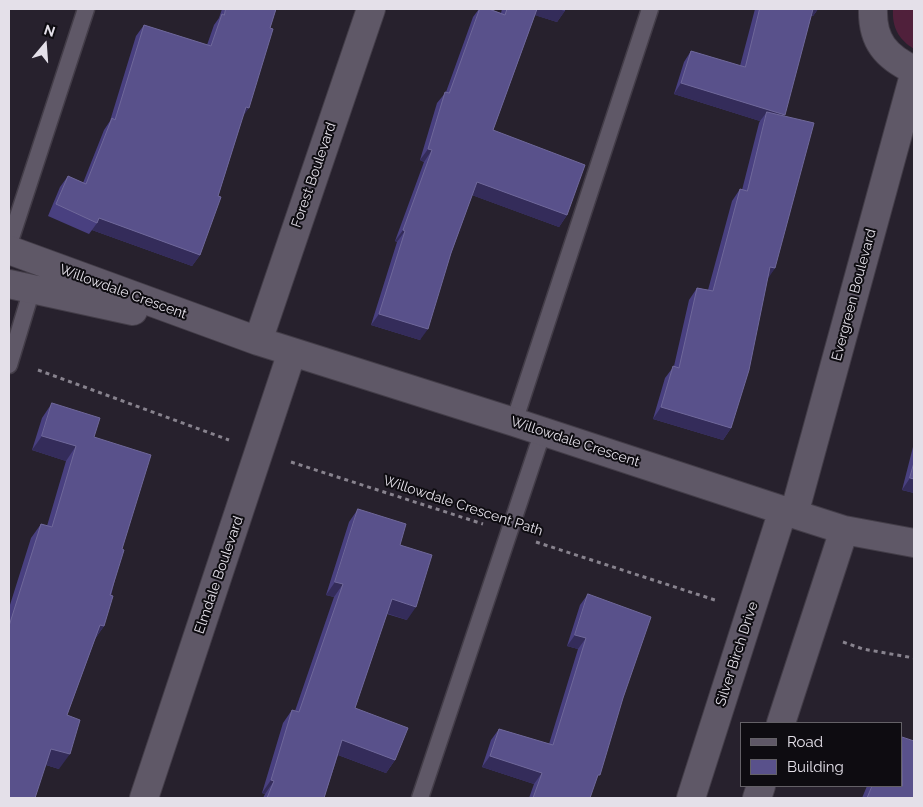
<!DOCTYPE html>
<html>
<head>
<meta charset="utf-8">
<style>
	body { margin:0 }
	#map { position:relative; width:923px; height:807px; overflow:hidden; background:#27212d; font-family:Raleway,sans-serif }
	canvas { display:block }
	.frame { position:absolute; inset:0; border:10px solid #e4e0e9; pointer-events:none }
	.legend { position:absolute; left:740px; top:722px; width:162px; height:65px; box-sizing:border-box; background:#0e0c11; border:1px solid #646167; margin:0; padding:6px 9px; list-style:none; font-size:15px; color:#e4e0e9 }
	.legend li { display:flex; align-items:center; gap:10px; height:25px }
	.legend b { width:25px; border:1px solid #646167 }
	.north { position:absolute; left:20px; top:20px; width:50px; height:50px; -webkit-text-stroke:4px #0e0c11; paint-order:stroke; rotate:18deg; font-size:14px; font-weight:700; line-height:20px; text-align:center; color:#e4e0e9 }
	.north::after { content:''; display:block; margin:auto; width:18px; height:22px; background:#e4e0e9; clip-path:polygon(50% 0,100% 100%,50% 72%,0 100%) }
</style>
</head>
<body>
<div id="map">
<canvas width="923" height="807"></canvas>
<div class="frame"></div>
<ul class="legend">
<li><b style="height:6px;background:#5f5867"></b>Road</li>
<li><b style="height:14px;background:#59518b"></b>Building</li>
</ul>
<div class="north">N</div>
</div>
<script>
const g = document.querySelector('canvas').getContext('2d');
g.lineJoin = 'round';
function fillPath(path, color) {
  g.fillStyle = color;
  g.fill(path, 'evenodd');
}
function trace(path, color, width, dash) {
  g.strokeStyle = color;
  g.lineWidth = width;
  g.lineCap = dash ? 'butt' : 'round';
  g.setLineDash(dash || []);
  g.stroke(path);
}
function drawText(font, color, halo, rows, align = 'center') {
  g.font = font + ' Raleway,sans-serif';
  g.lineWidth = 4;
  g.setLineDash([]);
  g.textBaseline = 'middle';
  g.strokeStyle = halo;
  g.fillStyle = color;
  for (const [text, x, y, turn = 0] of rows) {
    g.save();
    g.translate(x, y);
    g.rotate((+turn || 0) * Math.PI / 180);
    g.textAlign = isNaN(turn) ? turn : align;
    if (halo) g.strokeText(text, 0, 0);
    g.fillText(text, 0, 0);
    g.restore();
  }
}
const green = new Path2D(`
	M893,9H914V49C898,39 892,27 893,9Z`);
const path = new Path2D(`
	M38,370L229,440
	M291,462L483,524
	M536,542L718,601
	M843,642L863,649L914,658`);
const lane = new Path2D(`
	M9,244L86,9
	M9,365L32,289
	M514,422L650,9
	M420,798L543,431`);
const street = new Path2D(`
	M873,9C872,41 886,57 914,70
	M9,250L258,341L514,422L794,514L844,530L914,543
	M9,284L133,311
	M258,341L371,9
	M794,514L914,75
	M781,723L844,530
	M144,798L292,352
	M691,798L783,510
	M757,798L761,786`);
const wall = new Path2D(`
	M222,9H276L200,255L192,266L92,230L89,234L48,216L60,187L68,176L83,183L104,130L110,121L136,36L144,25L207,45L214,25L219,18Z
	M479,9H489L501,13L502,9H566L557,22L535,15L493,130L567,215L559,227L472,195L420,340L371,325L397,242L395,241L424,162L420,160L437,103L446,92L473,17Z
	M755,9H818L813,16H811L784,116L775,268L768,277L731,428L723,440L653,419L665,378L674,366L689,300L697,288L708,290L732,201L740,189L742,190L759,123L760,121L674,94L684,62L691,51L740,66Z
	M52,403L94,437L122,549L104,626L95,639L67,715L59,769L46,765L9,798V608L31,538L41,524L47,526L66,461L32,450L42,418Z
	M914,443V493L902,490Z
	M358,509L400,545L407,620L387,614L355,708L395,760L386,773L338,755L324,798H263L265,794L262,793L283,723L292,710L295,711L334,597L326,595L349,522Z
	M588,594L623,698L590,798H529L534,784L482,767L491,740L499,729L549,744L578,649L567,646L580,605Z
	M867,786H902L914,798H862Z`);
const shadedWall = new Path2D(`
	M535,9H558L565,11L557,22L531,14Z
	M810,9H818L813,16L806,14Z
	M681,83L785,115L777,126L767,112L760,121L674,94Z
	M246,107L249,108L241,119Z
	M428,149L432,150L424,162L420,160Z
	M477,182L567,215L559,227L469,194Z
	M99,218L200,255L192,266L92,230L97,223Z
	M403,230L405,231L397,242L395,241Z
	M770,267L775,268L767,280Z
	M379,314L428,329L420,340L371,325Z
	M661,407L731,428L723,440L653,419Z
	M42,436L76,446L66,461L32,450Z
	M910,478L914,479V493L902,490Z
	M335,582L343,584L334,597L326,595Z
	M392,599L416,607L407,620L383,612Z
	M100,625L104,626L93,641Z
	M575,635L586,638L578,649L567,646Z
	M342,740L395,760L386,773L333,753Z
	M51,749L70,754L59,769L40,763Z
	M490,756L542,773L534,784L482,767Z
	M271,780L274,781L265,794L262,793Z`);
const building = new Path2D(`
	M226,9H276L270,28L273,29L249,108L246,107L218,196L221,197L200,255L99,218L97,223L56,204L68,176L86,184L112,118L115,120L144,25L211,46L222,14L224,15Z
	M480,9H489L505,15L507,9H537L493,130L585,165L567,215L477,182L451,253L428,329L379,314L405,231L403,230L432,150L428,149L445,92L449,93Z
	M760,9H813L785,115L681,83L691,51L745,67Z
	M767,112L814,123L775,268L770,267L749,370L731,428L661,407L673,366L679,368L697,288L713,291L740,189L747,191Z
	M52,403L100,418L94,437L151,455L122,549L124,550L110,595L113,596L104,626L100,625L67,715L80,720L70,754L51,749L35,798H9V626L41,524L52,527L76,446L42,436Z
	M914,463V479L910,478Z
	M358,509L406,524L400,545L432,555L416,607L392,599L355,708L408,728L395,760L342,740L324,798H267L274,781L271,780L292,710L299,712L343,584L335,582Z
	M588,594L651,617L623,698L600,775H598L590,798H533L542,773L490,756L499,729L553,745L586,638L575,635Z
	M902,737L914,741V798H867L872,786H902Z`);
const streetNames = [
	["Forest Boulevard",314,175,-71],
	["Willowdale Crescent",123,292,20],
	["Evergreen Boulevard",854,295,-75],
	["Willowdale Crescent",575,442,18],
	["Willowdale Crescent Path",463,506,18],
	["Elmdale Boulevard",219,575,-71],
	["Silver Birch Drive",737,654,-72]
];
fillPath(green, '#50203b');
trace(lane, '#433d48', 19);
trace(street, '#433d48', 30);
trace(path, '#88838e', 3, [4, 4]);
trace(lane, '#5f5867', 16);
trace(street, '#5f5867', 28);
fillPath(wall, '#494080');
fillPath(shadedWall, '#342c5a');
fillPath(building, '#59518b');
trace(building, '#6f689a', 1);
drawText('14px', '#e4e0e9', '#0e0c11', streetNames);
</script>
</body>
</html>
